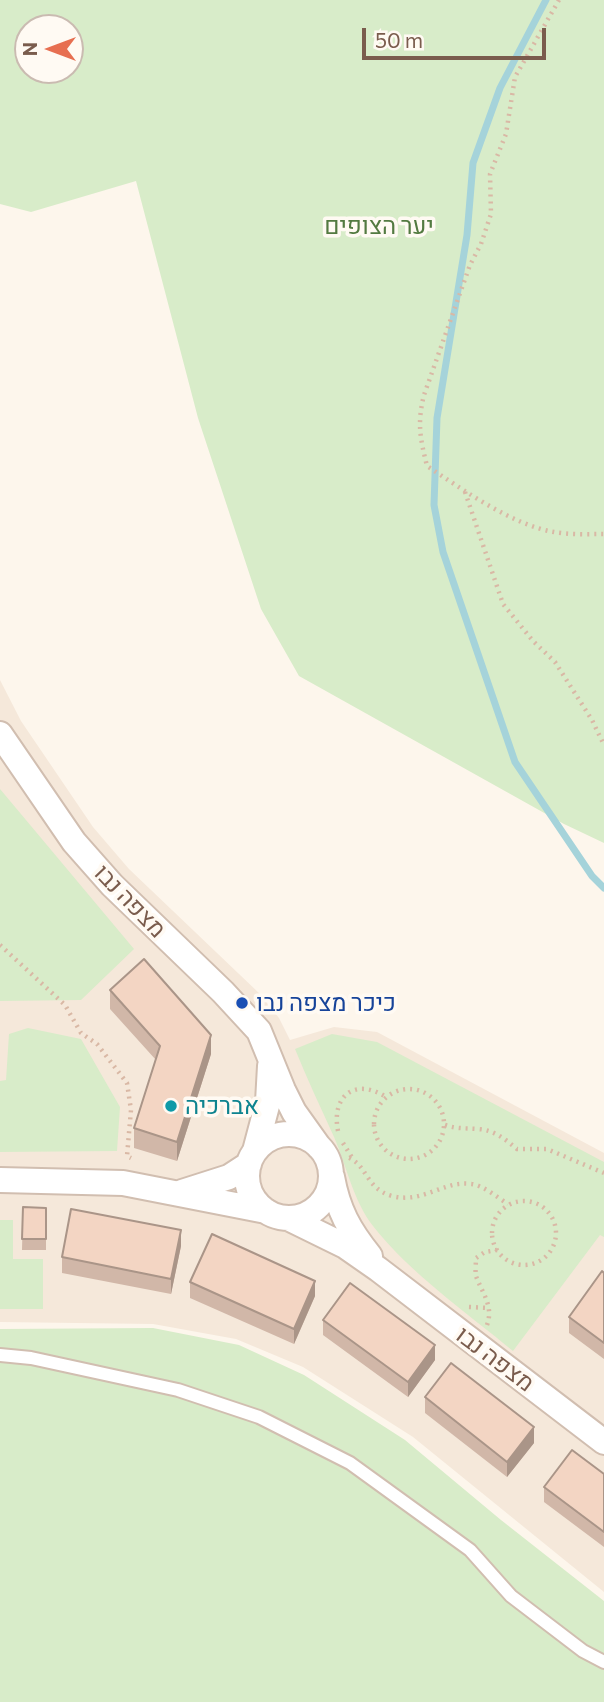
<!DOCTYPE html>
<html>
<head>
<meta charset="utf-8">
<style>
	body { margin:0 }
	#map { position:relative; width:604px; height:1702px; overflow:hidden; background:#fdf6ec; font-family:Commissioner,sans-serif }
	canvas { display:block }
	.north { position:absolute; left:14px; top:14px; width:70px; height:70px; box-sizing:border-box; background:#fffaf3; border:2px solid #cabbb1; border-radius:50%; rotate:270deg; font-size:19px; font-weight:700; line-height:28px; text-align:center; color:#7a5c4d }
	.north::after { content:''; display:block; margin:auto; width:24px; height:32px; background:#e76f51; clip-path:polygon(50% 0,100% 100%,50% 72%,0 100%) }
	.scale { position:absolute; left:362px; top:28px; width:184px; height:32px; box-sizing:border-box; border:4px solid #7a5c4d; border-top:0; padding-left:9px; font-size:21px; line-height:24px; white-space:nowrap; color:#7a5c4d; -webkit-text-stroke:5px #fffaf3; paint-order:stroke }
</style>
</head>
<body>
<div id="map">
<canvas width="604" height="1702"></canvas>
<div class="north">N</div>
<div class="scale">50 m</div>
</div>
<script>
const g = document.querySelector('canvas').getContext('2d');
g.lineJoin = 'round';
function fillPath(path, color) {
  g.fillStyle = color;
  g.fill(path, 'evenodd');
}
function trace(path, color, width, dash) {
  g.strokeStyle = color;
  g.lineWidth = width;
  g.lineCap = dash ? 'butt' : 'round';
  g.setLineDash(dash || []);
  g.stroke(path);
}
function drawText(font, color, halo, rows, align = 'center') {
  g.font = font + ' Commissioner,Heebo,sans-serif';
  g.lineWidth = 7;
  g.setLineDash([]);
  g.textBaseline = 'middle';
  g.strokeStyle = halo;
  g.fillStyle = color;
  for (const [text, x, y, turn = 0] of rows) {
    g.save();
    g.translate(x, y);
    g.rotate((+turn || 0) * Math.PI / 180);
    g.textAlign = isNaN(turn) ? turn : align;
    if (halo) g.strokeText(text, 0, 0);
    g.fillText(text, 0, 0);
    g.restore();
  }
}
const residential = new Path2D(`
	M0,680L21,721L93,827L129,869L260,994L279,1018L290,1040L334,1027L377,1032L604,1153V1592L413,1437L303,1367L236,1339L153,1324L0,1322Z`);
const green = new Path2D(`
	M0,0H604V843L564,824L299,676L261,609L198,418L136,181L31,212L0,204ZM28,28H70V70H28Z
	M0,789L134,949L81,1000L0,1001Z
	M28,1028L81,1039L120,1107L117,1151L0,1152V1081L6,1080L9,1034Z
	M332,1034L377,1042L604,1162V1237L600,1235L513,1351C466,1312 410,1273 373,1226C353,1200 347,1167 334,1137C321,1108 307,1079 295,1049Z
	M0,1220H13V1259H43V1309H0Z
	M153,1328L239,1345L304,1375L405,1440L501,1520L604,1601V1702H0V1329Z`);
const stream = new Path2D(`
	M546,0L500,88L473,163L467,235L437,418L434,505L443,552L515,762L592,876L604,888`);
const path = new Path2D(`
	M559,0L515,77L506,134L490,174L491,214L481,244L470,265L424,395C417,423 420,438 427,466C462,489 512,525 554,532C570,535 588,534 604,534
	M465,492L503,604L533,641L555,662L592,720L604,745
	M0,945L65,1005L81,1033L97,1044L127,1083L131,1110L127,1156L131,1158
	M374 1124a35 35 0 1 1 70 0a35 35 0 1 1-70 0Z
	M445,1125C457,1129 465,1128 478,1129C494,1130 505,1139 517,1149H547L604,1173
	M338,1131C331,1096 355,1077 386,1097
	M343,1143L353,1159
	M349,1158C367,1165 366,1189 392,1196C423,1204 444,1180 471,1184C483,1185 498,1198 508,1204
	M492 1233a32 32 0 1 1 64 0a32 32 0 1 1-64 0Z
	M469,1307L489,1308
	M487,1325C494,1306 482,1293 476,1276C475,1271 476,1264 476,1258L485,1252L497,1250`);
const service = new Path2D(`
	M0,1355L31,1358L178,1390L259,1417L350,1463L470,1550L511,1596L583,1651L604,1662`);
const minor = new Path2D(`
	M0,734L74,842L112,885L223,992L259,1031L283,1090L294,1112L319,1147
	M247 1176a42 42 0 1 1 84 0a42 42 0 1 1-84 0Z
	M255,1151L268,1102L270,1066
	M332,1177C338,1210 349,1230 370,1256
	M0,1180L123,1183L266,1211
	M182,1192L229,1177L249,1164
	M290,1219L345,1246L378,1269L604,1442`);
const wall = new Path2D(`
	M110,990L211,1054L177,1161L134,1148V1128L156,1060L110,1009Z
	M23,1207L46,1208V1250H22Z
	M181,1246L171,1294L62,1273V1257Z
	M604,1273V1359L569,1333V1317Z
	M190,1282L315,1296L294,1344L190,1298Z
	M323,1320L435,1360L408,1397L323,1335Z
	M425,1397L534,1443L507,1477L425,1413Z
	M604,1474V1547L544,1502V1487Z`);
const shadedWall = new Path2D(`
	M211,1035V1054L177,1161V1142Z
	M181,1230V1246L171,1294V1279Z
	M315,1281V1296L294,1344V1329Z
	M435,1345V1360L408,1397V1382Z
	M534,1427V1443L507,1477V1462Z`);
const building = new Path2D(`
	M144,959L211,1035L177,1142L134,1128L160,1046L110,990Z
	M23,1207L46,1208V1239H22Z
	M71,1209L181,1230L171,1279L62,1257Z
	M212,1234L315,1281L294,1329L190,1282Z
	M602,1271L604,1273V1343L569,1317Z
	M350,1283L435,1345L408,1382L323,1320Z
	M451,1363L534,1427L507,1462L425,1397Z
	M572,1450L604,1474V1532L544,1487Z`);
const markers = [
	[242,1003,7,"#1a4fb4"],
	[171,1106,7,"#0f9aa8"]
];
const parkNames = [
	["יער הצופים",379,226]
];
const streetNames = [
	["מצפה נבו",130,901,46],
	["מצפה נבו",495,1359,37]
];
const transitNames = [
	["כיכר מצפה נבו",256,1003]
];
const cultureNames = [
	["אברכיה",185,1106]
];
fillPath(residential, '#f5e8da');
fillPath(green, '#d8ecc9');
trace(stream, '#a5d3da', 7);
trace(service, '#d1beb0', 16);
trace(minor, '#d1beb0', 28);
trace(path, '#d9b8a5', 4.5, [2, 5]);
trace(service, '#fff', 12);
trace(minor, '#fff', 24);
fillPath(wall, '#d1b7a8');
fillPath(shadedWall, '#aa9588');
fillPath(building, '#f3d5c3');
trace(building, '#aa9588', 2);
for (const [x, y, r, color] of markers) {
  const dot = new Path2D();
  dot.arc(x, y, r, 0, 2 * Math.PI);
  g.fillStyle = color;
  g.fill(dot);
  trace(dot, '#fffaf3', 2.5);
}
drawText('24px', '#537a41', '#fffaf3', parkNames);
drawText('24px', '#7a5c4d', '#fffaf3', streetNames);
drawText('24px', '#164399', '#fffaf3', transitNames, 'left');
drawText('24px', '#0d838f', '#fffaf3', cultureNames, 'left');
</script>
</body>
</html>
